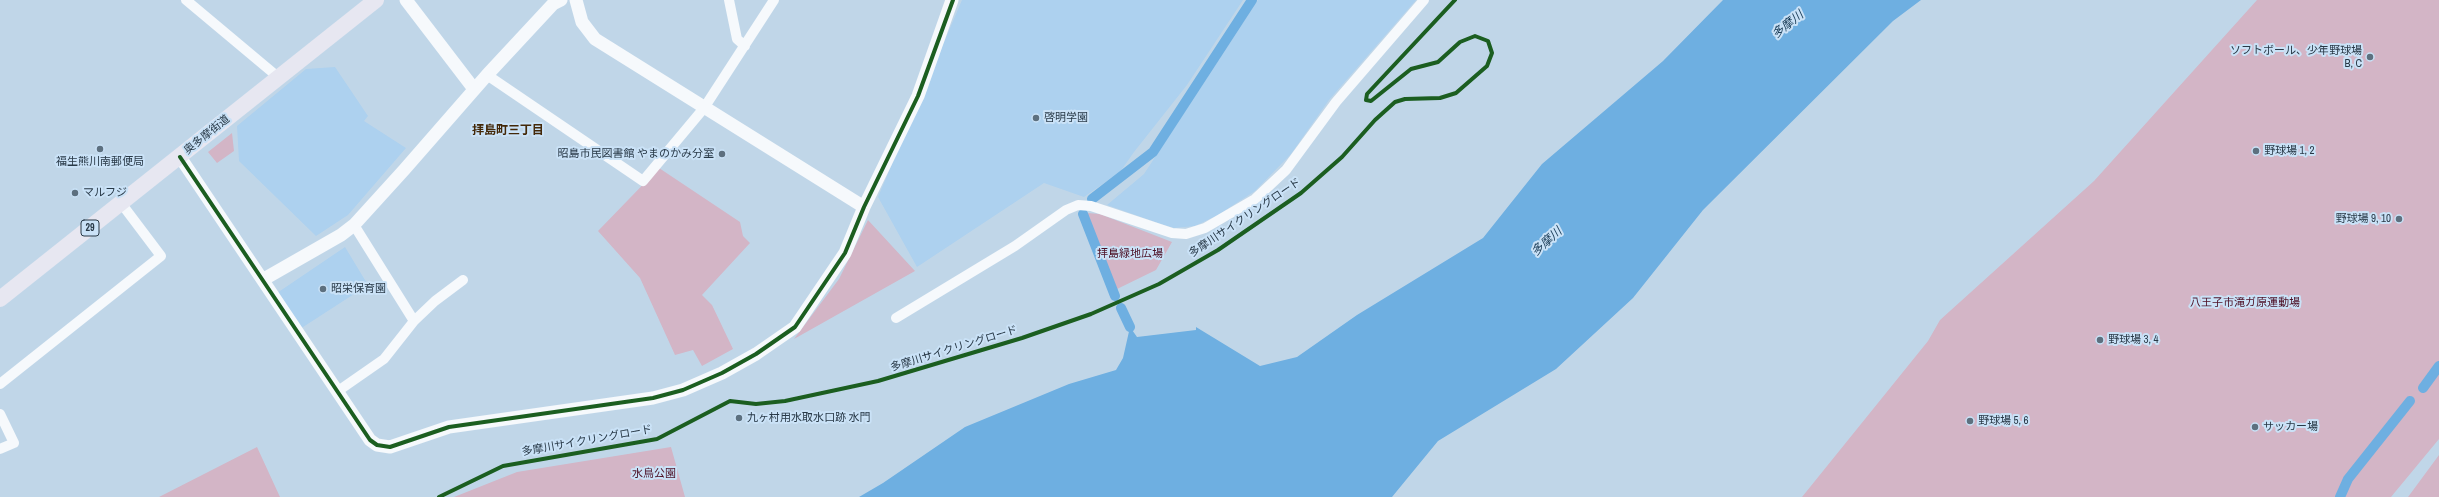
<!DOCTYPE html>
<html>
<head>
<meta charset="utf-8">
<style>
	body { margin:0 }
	canvas { display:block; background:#c0d6e8 }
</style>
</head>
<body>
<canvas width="2439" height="497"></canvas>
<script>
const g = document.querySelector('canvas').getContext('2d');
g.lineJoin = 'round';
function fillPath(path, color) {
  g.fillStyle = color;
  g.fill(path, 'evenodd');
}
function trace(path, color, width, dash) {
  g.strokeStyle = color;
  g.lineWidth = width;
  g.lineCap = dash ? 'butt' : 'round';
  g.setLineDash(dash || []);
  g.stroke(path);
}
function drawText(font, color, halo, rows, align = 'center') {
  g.font = font + ' "Archivo Narrow","Noto Sans JP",sans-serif';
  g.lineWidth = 4;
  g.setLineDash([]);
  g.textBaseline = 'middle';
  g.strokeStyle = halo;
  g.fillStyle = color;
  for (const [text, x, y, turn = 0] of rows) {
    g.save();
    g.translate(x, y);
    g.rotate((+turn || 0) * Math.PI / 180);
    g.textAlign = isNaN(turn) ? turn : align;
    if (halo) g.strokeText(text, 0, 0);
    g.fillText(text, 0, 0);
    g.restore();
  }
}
const built = new Path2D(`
	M962,0H1243L1187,85L1134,152L1120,172L1084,197L1044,183L917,267L878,197Z
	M1258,0H1416L1329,100L1291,154L1255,191L1218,215L1195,226L1174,228L1161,224L1107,205L1144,174Z
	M335,67L368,116L364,121L406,148L348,215L316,236L239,161L237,126L306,69Z
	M345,247L368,285L300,329L277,293Z`);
const green = new Path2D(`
	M2257,0H2439V439L2391,497H1802L1928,341L1940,320L2094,181Z
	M232,133L234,151L217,163L208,152Z
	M659,168L740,222L743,236L750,243L702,295L712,305L733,349L702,366L693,350L675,355L640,278L598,231Z
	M1087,213L1100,214L1172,242L1156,270L1115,290Z
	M868,220L915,271L794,339L839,279Z
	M257,447L280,497H159Z
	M671,447L685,497H454L517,472Z
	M2439,455V497H2408Z`);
const water = new Path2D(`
	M1723,0H1921L1893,21L1703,210L1633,298L1556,369L1438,441L1392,497H859L883,483L965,427L1069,384L1116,370L1123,358L1130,327L1137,337L1196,330V327L1260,366L1297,357L1357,315L1483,238L1542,164L1663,61Z`);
const canal = new Path2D(`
	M1092,199L1153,152L1252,0
	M1083,214L1115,296
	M1121,308L1130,327
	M2423,388L2439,366
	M2340,497L2348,479L2410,401`);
const minor = new Path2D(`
	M186,0L278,77
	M729,0L737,39L745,46
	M487,75L643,181L704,108L774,0
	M354,225L414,321
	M896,318L1015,246L1066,210L1078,205L1091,206L1172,233L1186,234L1205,228L1255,199L1286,170L1336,102L1424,0
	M0,384L161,256L121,203
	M338,391L384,359L414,321L435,301L463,280
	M0,414L14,443L0,449`);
const tertiary = new Path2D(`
	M406,0L474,89
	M576,0L582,22L595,39L864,207
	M180,157L370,440L377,445L390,447L449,427L653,398L683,390L722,373L756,354L795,327L845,253L864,207L918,96L952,0
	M264,279L341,235L354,225L404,170L487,75L553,4L561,0`);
const primary = new Path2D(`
	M0,299L376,0`);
const cycleway = new Path2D(`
	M180,157L370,440L377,445L390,447L449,427L653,398L683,390L722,373L756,354L795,327L845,253L864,207L918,96L953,0
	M439,497L503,466L657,439L730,401L756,404L785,401L878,381L1022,338L1091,314L1159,284L1218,250L1301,193L1342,157L1375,120L1395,102L1405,99L1440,98L1456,93L1487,66L1492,53L1488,41L1475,36L1460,42L1438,62L1411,69L1371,101L1366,100L1367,94L1455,0`);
const markers = [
	[2370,57,4,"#5d707f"],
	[1036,118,4,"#5d707f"],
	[100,149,4,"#5d707f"],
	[2256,151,4,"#5d707f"],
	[722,154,4,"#5d707f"],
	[75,193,4,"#5d707f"],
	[2399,219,4,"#5d707f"],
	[323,289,4,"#5d707f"],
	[2100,340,4,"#5d707f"],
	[739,418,4,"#5d707f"],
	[1970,421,4,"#5d707f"],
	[2255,427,4,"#5d707f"]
];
const shields = [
	[90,228,18]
];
const shieldNames = [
	["29",90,228]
];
const poiNames = [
	["ソフトボール、少年野球場",2362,51,"right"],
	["B, C",2362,64,"right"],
	["啓明学園",1044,118],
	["野球場 1, 2",2264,151],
	["昭島市民図書館 やまのかみ分室",714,154,"right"],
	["福生熊川南郵便局",100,162,"center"],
	["マルフジ",83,193],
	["野球場 9, 10",2391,219,"right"],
	["昭栄保育園",331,289],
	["野球場 3, 4",2108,340],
	["九ヶ村用水取水口跡 水門",747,418],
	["野球場 5, 6",1978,421],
	["サッカー場",2263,427]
];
const streetNames = [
	["奥多摩街道",207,135,-39],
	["多摩川サイクリングロード",1245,218,-34],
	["多摩川サイクリングロード",954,349,-17],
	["多摩川サイクリングロード",587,441,-10]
];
const parkNames = [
	["拝島緑地広場",1130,254],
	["八王子市滝ガ原運動場",2245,303],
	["水鳥公園",654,474]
];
const waterNames = [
	["多摩川",1788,25,-39],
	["多摩川",1547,242,-42]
];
const neighbourhoodNames = [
	["拝島町三丁目",508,131]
];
fillPath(built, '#add1ef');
fillPath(green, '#d3b5c6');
fillPath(water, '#6eafe1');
trace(canal, '#6eafe1', 10);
trace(minor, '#f6f9fc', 10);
trace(tertiary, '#f6f9fc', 13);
trace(primary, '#e7e7f1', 16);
trace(cycleway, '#1b5e20', 4);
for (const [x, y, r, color] of markers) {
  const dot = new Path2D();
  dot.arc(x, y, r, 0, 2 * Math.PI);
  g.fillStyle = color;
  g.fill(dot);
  trace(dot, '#cae2f7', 1.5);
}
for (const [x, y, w] of shields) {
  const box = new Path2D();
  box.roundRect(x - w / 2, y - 8, w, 16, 3);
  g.fillStyle = '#cae2f7';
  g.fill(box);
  trace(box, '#283947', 1);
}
drawText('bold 10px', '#283947', null, shieldNames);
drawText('11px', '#283947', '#cae2f7', poiNames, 'left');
drawText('11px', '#283947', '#cae2f7', streetNames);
drawText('11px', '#4d1025', '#cae2f7', parkNames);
drawText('italic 12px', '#173954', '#cae2f7', waterNames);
drawText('bold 12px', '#432808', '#cae2f7', neighbourhoodNames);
</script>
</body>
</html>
